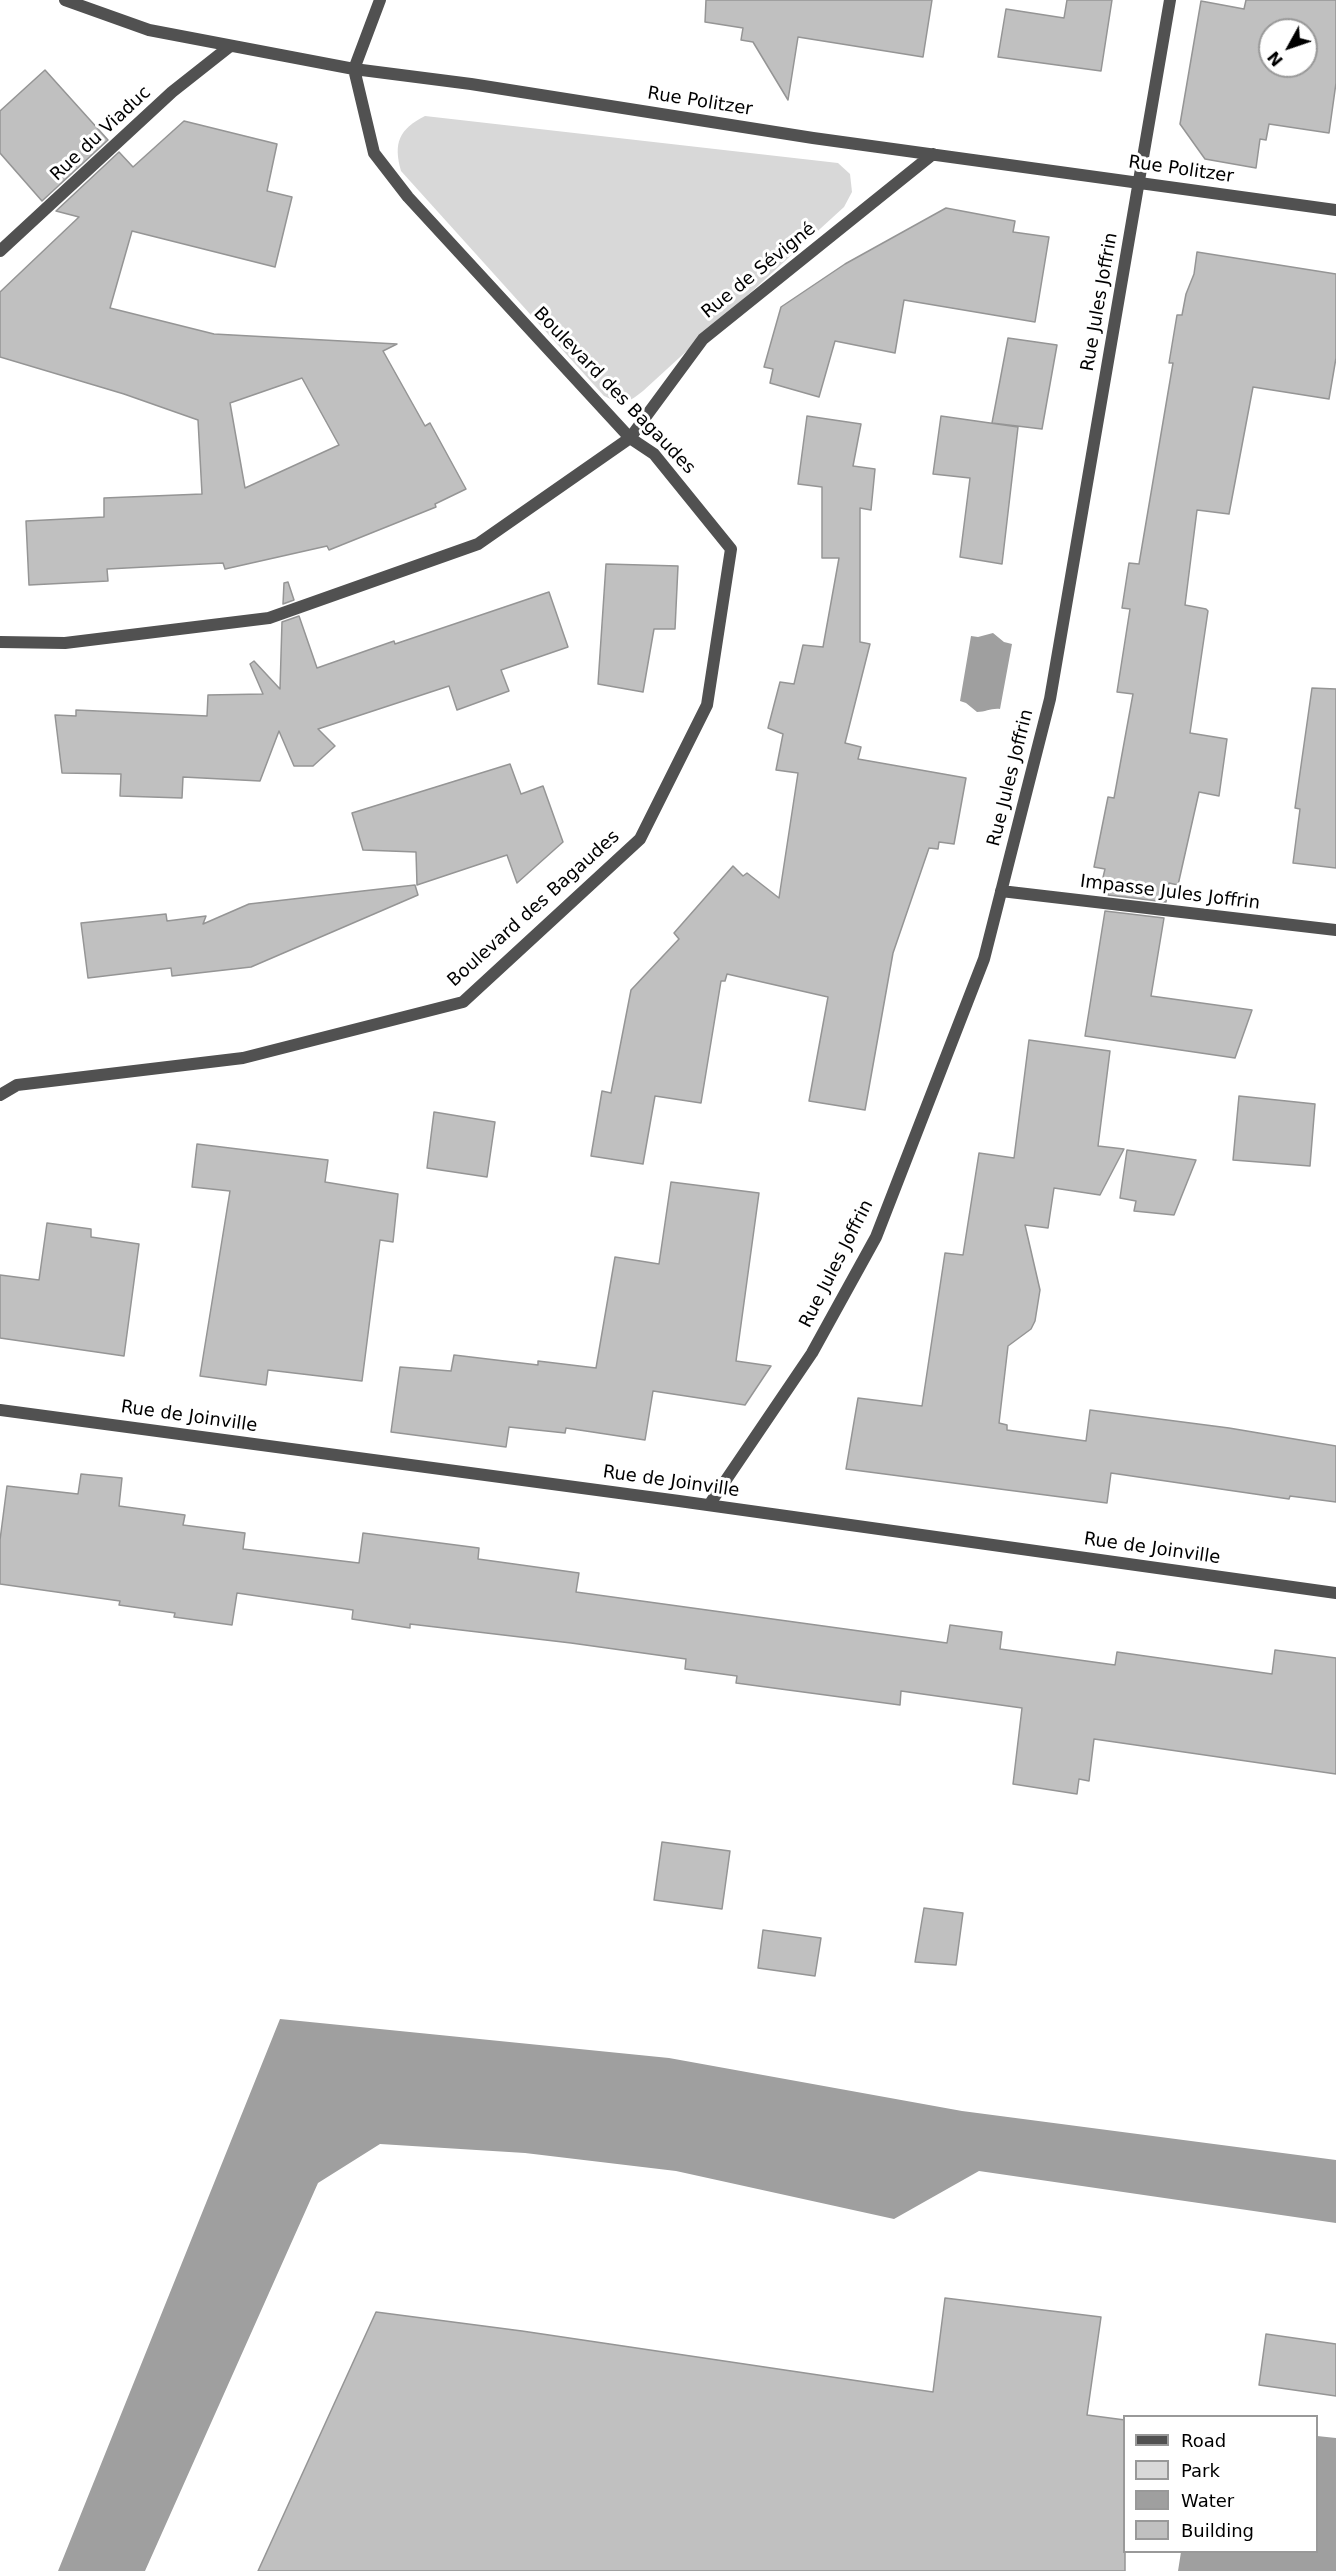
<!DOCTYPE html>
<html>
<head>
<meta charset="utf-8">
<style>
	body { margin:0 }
	#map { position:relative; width:1336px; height:2571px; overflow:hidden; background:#fff; font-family:"DejaVu Sans",sans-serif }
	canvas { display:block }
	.legend { position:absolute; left:1123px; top:2415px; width:195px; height:138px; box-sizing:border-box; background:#fff; border:2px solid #999; margin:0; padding:8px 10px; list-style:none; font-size:18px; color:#000 }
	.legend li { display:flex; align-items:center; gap:12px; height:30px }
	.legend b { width:30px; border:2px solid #999 }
	.north { position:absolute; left:1258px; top:18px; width:60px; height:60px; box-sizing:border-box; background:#fff; border:2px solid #999; border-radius:50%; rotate:230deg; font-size:16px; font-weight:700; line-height:24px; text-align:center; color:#000 }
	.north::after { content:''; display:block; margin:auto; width:21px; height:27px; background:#000; clip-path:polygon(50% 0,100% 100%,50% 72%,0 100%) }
</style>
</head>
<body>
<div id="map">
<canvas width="1336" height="2571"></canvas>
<ul class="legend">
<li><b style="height:8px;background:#515151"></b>Road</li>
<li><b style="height:16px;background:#d8d8d8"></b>Park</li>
<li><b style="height:16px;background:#9f9f9f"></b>Water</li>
<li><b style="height:16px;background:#c0c0c0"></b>Building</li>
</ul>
<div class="north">N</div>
</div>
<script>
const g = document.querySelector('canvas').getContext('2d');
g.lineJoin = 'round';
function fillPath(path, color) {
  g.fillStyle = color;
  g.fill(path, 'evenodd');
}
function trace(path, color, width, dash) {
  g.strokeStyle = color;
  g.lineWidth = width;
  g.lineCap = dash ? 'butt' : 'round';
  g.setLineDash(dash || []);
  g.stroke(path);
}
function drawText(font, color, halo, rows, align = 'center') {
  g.font = font + ' "DejaVu Sans",sans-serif';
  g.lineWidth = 6;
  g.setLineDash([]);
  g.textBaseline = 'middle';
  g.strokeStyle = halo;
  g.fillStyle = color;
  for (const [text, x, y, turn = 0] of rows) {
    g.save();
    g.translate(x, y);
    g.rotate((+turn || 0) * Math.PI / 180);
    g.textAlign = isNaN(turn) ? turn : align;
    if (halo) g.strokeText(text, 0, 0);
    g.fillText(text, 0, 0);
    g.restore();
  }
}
const green = new Path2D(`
	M425,116L838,163L850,174L852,192L844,207L643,391C627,404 622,405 604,396L401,171C393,143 399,129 425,116Z`);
const water = new Path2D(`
	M993,633L1004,642L1012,644L1000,709C991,708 986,712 977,712L966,703L960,701L971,636L978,637Z
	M280,2019L669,2058L962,2111L1336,2160V2223L979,2171L894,2219L676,2171L525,2153L380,2144L318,2183L145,2571H58Z
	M1317,2436L1336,2438V2571H1178L1181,2552H1316Z`);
const building = new Path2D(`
	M706,0H932L923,57L798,37L788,100L753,42L741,40L743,28L705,22Z
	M1067,0H1112L1101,71L998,57L1006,9L1064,18Z
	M1246,0H1336V83L1329,133L1269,124L1266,140L1260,139L1256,168L1205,159L1180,124L1201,1L1244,9ZM1270,30H1306V66H1270Z
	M45,70L108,140L42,201L0,153V111Z
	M184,121L277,144L267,191L292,197L275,267L132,231L110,308L214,334L397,344L383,351L425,426L430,423L466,489L435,504L436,507L329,550L327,546L225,569L223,563L107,569L108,581L29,585L26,521L104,517V498L202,494L198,420L124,394L0,357V292L79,217L56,211L119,152L133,167ZM302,378L339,445L245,488L230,403Z
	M946,208L1015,221L1013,232L1049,237L1035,322L904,300L895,353L835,341L819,397L770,383L773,369L764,367L781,307L845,264Z
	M1197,252L1336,274V358L1329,399L1253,387L1229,514L1197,510L1185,605L1206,609L1208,611L1190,733L1227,739L1219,796L1199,792L1178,885L1169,883L1166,902L1108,895V891L1100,890L1105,869L1094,867L1108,797L1114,798L1133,694L1117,692L1130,609L1122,608L1129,563L1139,564L1173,363H1169L1177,315H1182L1186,294L1194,274Z
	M1008,338L1057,345L1042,429L992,423Z
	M807,416L861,424L853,466L875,469L871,510L860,508V642L870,644L845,743L861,747L858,759L966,778L954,844L939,842L938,849L929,848L893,953L865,1110L809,1101L828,997L727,974L725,981H721L701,1103L655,1096L643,1164L591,1156L602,1091L611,1093L631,990L679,939L674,933L733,866L743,876L747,873L779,898L798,773L776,770L783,734L768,728L780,682L794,684L803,645L823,647L839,558H822V487L798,484Z
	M941,416L1018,427L1002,564L960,557L970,478L933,474Z
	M606,564L678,566L675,629H654L643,692L598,684Z
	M288,582L294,600L283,604L284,583Z
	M549,592L568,647L501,670L509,691L457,710L449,686L318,729L335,746L313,766H294L279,731L260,781L183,777L182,798L120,796L121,774L62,773L55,715L76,716V710L207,716L208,695L263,694L250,664L254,661L280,689L282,622L299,616L317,668L394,641L395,644Z
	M1312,688L1336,689V868L1293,863L1300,809L1295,808Z
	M510,764L521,794L543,786L563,842L517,883L507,855L417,885L416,852L363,850L352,813Z
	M415,885L418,895L251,967L172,976L171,968L88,978L81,923L166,914L167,921L206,916L203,924L249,904Z
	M1105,911L1164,918L1151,996L1252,1010L1235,1058L1085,1036Z
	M1029,1040L1110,1051L1098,1146L1124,1149L1100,1195L1054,1188L1048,1228L1025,1225L1040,1290L1035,1321L1031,1329L1008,1346L999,1423L1007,1425V1430L1086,1441L1090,1410L1229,1428L1336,1446V1502L1290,1496L1289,1499L1111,1473L1107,1503L846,1469L858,1398L922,1406L945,1253L963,1255L979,1153L1014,1158Z
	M1239,1096L1315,1104L1310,1166L1233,1160Z
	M434,1112L495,1122L487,1177L427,1168Z
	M197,1144L328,1160L325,1182L398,1194L393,1242L380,1240L362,1381L268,1370L266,1385L200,1376L230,1191L192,1187Z
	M1127,1150L1196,1160L1174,1215L1134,1211L1136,1201L1120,1198Z
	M671,1182L759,1193L736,1361L771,1366L745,1405L653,1391L645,1440L566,1428L565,1433L509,1427L506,1447L391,1432L400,1367L451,1371L454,1355L538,1365V1361L596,1368L615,1257L659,1264Z
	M47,1223L91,1229V1237L139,1244L124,1356L0,1338V1275L39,1280Z
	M81,1474L122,1478L119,1506L185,1515L183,1525L245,1533L243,1549L359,1563L363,1533L479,1548L478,1559L579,1573L576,1592L947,1643L950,1625L1002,1632L1000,1649L1115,1665L1117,1652L1272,1674L1275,1650L1336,1658V1774L1094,1739L1089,1781L1079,1779L1077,1794L1013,1784L1022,1708L901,1691L900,1705L736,1683L737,1676L685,1669L686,1659L571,1643L410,1624V1628L352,1619L353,1610L237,1593L232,1625L174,1617L175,1613L119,1605L120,1601L0,1584V1540L7,1486L78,1494Z
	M662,1842L730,1851L722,1909L654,1900Z
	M924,1908L963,1913L956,1965L915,1962Z
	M763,1930L821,1938L815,1976L758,1968Z
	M945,2298L1101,2317L1087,2415L1125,2420V2571H258L376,2312L522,2331L933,2392Z
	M1266,2334L1336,2344V2396L1259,2385Z`);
const minor = new Path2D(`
	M65,0L149,30L354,69L471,84L813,138L1336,210
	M0,251L172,92L229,47
	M0,642L65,643L269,618L478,544L630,438L703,339L933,154
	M1001,891L1336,930
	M0,1095L17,1085L243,1058L463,1002L640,839L707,705L731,549L654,454L630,438L408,197L374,153L354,69L380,0
	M0,1410L679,1501L1336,1593
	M709,1505L812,1353L876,1237L984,959L1050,699L1170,0`);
const streetNames = [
	["Rue Politzer",700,102,9],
	["Rue du Viaduc",101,134,-43],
	["Rue Politzer",1181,170,8],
	["Rue de Sévigné",759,271,-39],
	["Rue Jules Joffrin",1100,302,-80],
	["Boulevard des Bagaudes",614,391,46],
	["Rue Jules Joffrin",1011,778,-76],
	["Impasse Jules Joffrin",1170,893,7],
	["Boulevard des Bagaudes",534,909,-42],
	["Rue Jules Joffrin",837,1264,-63],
	["Rue de Joinville",189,1417,8],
	["Rue de Joinville",671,1482,8],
	["Rue de Joinville",1152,1549,8]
];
fillPath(green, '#d8d8d8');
fillPath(water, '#9f9f9f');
fillPath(building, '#c0c0c0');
trace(building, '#959595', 1.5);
trace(minor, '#515151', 12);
drawText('18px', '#000', '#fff', streetNames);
</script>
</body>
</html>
